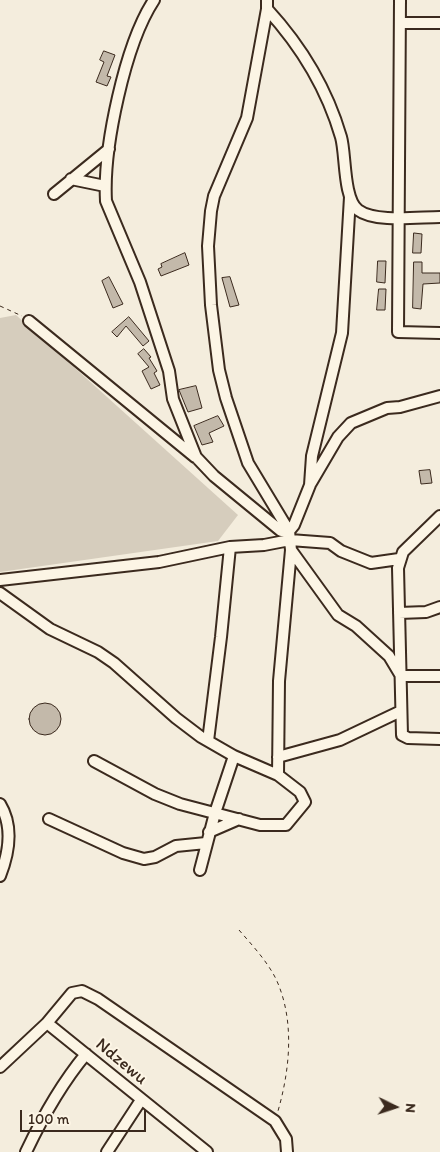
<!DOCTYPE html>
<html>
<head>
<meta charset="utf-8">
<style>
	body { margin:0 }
	#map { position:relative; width:440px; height:1152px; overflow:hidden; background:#f4eddd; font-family:Itim,sans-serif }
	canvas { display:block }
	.north { position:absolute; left:370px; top:1082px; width:50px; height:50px; -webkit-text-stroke:4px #fcf5e5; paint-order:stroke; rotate:94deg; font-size:14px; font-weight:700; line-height:20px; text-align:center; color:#3b2a1e }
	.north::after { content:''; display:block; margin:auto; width:18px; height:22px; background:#3b2a1e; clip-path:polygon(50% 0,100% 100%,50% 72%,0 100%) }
	.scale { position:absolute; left:20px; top:1110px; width:126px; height:22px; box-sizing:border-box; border:2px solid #3b2a1e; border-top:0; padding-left:6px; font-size:15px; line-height:18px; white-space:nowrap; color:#3b2a1e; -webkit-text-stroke:4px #fcf5e5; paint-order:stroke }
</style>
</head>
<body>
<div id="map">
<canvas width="440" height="1152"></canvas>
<div class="north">N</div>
<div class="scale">100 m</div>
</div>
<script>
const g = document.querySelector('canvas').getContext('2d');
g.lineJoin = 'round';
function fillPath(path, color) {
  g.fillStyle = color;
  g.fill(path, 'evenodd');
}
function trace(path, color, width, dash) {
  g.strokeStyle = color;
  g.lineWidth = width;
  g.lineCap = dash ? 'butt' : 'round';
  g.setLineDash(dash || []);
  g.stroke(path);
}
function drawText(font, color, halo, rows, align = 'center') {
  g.font = font + ' Itim,sans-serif';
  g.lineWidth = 4;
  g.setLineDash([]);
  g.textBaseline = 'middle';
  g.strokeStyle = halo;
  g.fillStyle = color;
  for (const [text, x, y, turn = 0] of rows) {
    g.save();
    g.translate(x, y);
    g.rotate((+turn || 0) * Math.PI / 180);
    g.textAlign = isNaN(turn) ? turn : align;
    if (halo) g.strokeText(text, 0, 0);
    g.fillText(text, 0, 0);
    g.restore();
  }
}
const green = new Path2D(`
	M16,315L238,515L218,541L0,572V318Z`);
const building = new Path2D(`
	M104,51L115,55L107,76L111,77L107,86L96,82L104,62L100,60Z
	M414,233L422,234L421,253H413Z
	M185,253L189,265L161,276L158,269L162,267L161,264Z
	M378,261H386L385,283L377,282Z
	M414,262H422V273H440V283L423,284L421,309L413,308Z
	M109,277L123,304L113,308L102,281Z
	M230,277L239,305L230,307L222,278Z
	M379,289H386L385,310H377Z
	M129,317L149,341L143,346L126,326L117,337L112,332Z
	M144,349L151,357L149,358L157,371L154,373L160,385L151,389L142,371L149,367L138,354Z
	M196,386L202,408L188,412L179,390Z
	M218,416L224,426L209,433L213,442L202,445L194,426Z
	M430,470L432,483L421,484L419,471Z
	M29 719a16 16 0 1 1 32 0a16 16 0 1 1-32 0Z`);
const path = new Path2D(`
	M0,306L22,316
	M239,930C252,945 267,961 276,979C295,1020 290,1069 278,1111`);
const minor = new Path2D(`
	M154,0C125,44 103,148 106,201L140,282L169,371L173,399L196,457L214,476L281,531H289L294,525L310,485L312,456L342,333L350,197
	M267,0V9C301,46 327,89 341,137C346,154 343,198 358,210C375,223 419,217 440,217
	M400,0L398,332L440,333
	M400,23H440
	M71,179L105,186
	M54,194L109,149
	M29,321L195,457
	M311,483L338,437L351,423L387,408L400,407L440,396
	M440,516L403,552L398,568L402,735L408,738L440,739
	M291,550L338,615L356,626L389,656L401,676H440
	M0,580L159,562L230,547L264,545L290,540L330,543L341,551L371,563L399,559
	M0,593L50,629L98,652L114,663L176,718L201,737L234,756L278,775L279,681L291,550L289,531L248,463L226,398L219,370L211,305L208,246L211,211L214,196L247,118L267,9
	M399,613L426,612L440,607
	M208,741L221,637L230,547
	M278,757L340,740L401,711
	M94,761L155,794L180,804L260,825H286L305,802L300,792L278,775
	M0,804C14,827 9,853 0,876
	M49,819L123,853L144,859L155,857L176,846L206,843
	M209,832L239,819
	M200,870L215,813L234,756
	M47,1023L207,1152
	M0,1067L47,1023L72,993L82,991L98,999L275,1121L286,1139L287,1152
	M26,1152C43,1116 61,1084 86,1054
	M107,1152L141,1100`);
const streetNames = [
	["Ndzewu",121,1062,40]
];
fillPath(green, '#d6cdbd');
fillPath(building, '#c3b9aa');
trace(building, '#3b2a1e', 1);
trace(minor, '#3b2a1e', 14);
trace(path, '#3b2a1e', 1, [4, 4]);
trace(minor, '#fcf5e5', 10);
drawText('18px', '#3b2a1e', '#fcf5e5', streetNames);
</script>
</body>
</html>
